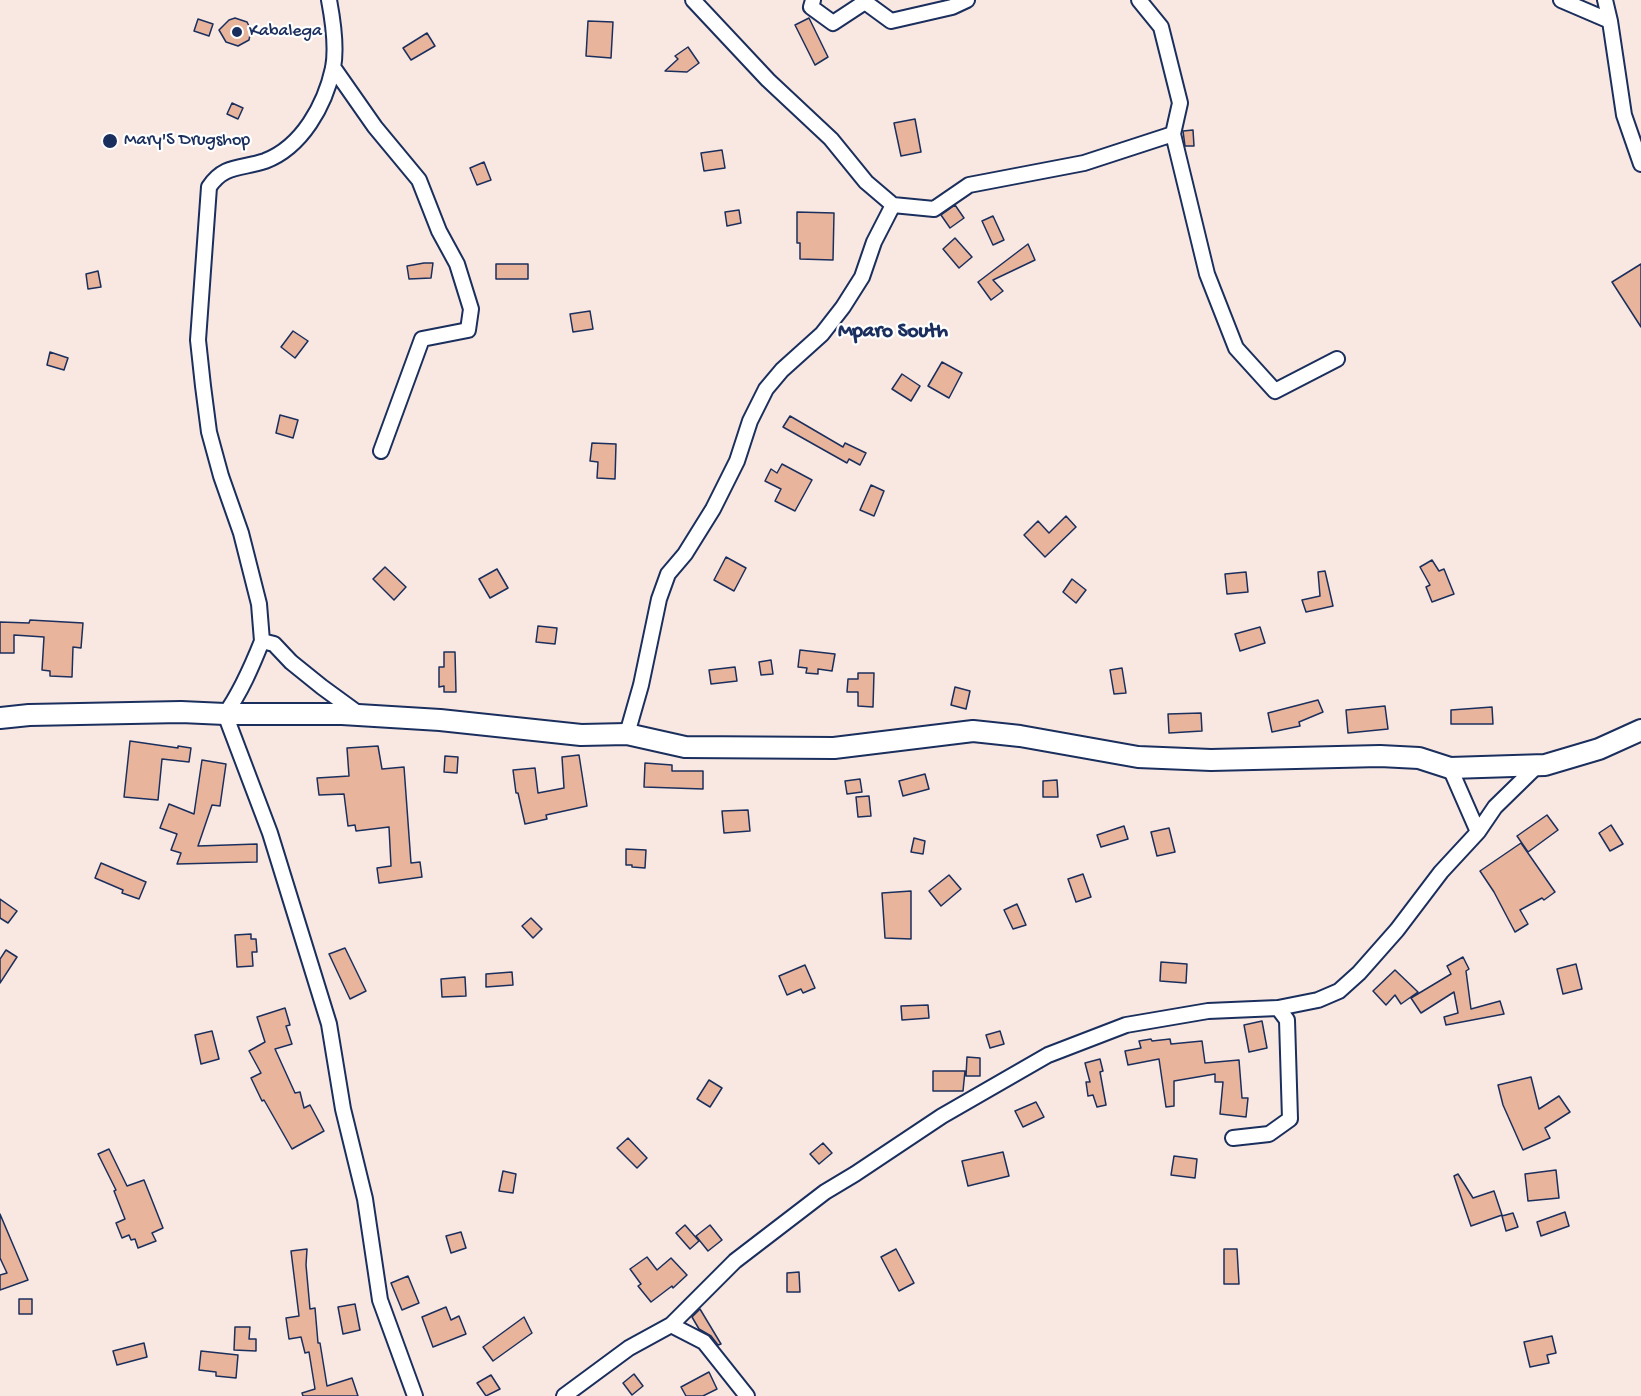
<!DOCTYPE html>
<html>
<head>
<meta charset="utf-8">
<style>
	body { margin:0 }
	canvas { display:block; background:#f8e8e1 }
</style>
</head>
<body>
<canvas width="1641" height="1396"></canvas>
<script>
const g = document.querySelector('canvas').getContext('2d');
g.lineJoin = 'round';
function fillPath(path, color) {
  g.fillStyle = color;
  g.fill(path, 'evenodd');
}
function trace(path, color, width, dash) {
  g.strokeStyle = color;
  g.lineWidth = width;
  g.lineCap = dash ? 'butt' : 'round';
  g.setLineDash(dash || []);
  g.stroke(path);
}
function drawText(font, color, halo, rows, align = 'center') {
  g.font = font + ' "Gochi Hand",sans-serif';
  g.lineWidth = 4.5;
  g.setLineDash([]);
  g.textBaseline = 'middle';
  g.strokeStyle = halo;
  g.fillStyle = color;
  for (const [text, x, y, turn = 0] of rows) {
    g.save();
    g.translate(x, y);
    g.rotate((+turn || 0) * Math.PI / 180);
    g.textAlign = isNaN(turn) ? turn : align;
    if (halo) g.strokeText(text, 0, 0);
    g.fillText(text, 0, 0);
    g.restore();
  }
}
const building = new Path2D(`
	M235,18L247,22L251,30L249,40L238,46L226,42L219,30L229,20Z
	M809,18L828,57L815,65L795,25Z
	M198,19L213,24L209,36L194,31Z
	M588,21L613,22L611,58L586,56Z
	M427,33L435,46L411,60L403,48Z
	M688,47L699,63L687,72L665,71L678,59L675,56Z
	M232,103L243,108L238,119L227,114Z
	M915,119L921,152L901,156L894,123Z
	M1193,130L1194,146H1185L1183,131Z
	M722,150L725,168L704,171L701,153Z
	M484,162L491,180L477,185L470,168Z
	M955,205L964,218L950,228L941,215Z
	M739,210L741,223L727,226L725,212Z
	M797,212L834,213L833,260L800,259V243H797Z
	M993,216L1004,240L993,245L982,221Z
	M955,238L972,257L959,268L943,249Z
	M1028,244L1035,260L993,280L1003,291L991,300L978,282Z
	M424,263H433L431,278L409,279L407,266Z
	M496,264H528V279H496Z
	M1641,264V327L1612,282Z
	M98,271L101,287L88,289L86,274Z
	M590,311L593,329L573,332L570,314Z
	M293,331L308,341L295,358L281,347Z
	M50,352L68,358L64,370L47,365Z
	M942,362L962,373L949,398L928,386Z
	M902,374L920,386L911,401L892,389Z
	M280,415L298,420L293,438L276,433Z
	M790,416L843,447L845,443L866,453L860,465L849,459L847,463L783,427Z
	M592,443L616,444L615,479L597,478L598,462L590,461Z
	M782,464L812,480L795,511L775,501L781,489L765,481L771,469L777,473Z
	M871,485L884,491L874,516L860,510Z
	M1066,516L1076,527L1045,557L1024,535L1038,521L1049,533Z
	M726,557L746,568L734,591L714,580Z
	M1432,560L1439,571L1444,569L1454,594L1432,602L1426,587L1430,585L1420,567Z
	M385,567L406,587L394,600L373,579Z
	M497,569L508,588L490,598L479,579Z
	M1325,571L1333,606L1306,612L1302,600L1320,596L1318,572Z
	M1246,572L1248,592L1227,594L1225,574Z
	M1072,579L1086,590L1076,603L1063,592Z
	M30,620L83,623L81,648L73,647L72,677L50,676V671L42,670L44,637L14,635V653H0V622L29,623Z
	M538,626L557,628L555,644L536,642Z
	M1260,627L1265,643L1240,651L1235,634Z
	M800,650L835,654L832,671L818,669V674L806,673L807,668L798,667Z
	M444,652H455L456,692H444V686L439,687V667H444Z
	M771,660L773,674L761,675L759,662Z
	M735,667L737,681L711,684L709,670Z
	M1122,668L1126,693L1114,694L1110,670Z
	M858,673H874L873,707L858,706V692H847L848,679H858Z
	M955,687L970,691L966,709L951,705Z
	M1318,700L1323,712L1299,722L1300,726L1272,732L1268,713Z
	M1385,706L1388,729L1348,733L1346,710Z
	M1492,707L1493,724H1451V710Z
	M1201,713L1202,731L1169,733L1168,714Z
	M130,741L178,748V746L191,748L189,762L162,759L158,800L124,797Z
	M378,746L382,769L404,767L411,863L420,862L422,877L379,883L377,868L391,866L389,827L356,831L355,825L348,826L344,794L319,795L317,778L349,776L347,748Z
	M579,755L587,806L546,815L547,819L525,824L518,793H516L513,770L535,768L538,793L564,788L562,757Z
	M445,756L458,757L457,773L444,772Z
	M202,760L226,764L220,806L212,805L198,846L257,844V862L177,864L181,853L171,850L177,834L160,828L169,804L194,814Z
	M645,763L672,765V771H703V789L644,787Z
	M925,774L929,789L903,796L899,781Z
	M860,779L862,792L847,794L845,781Z
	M1057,780L1058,797H1043V781Z
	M869,796L871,816L858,817L856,797Z
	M748,810L750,831L724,833L722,811Z
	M1547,815L1558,830L1528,852L1517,836Z
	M1611,825L1623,844L1610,851L1599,833Z
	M1124,826L1128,839L1101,847L1097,835Z
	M1169,828L1175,852L1157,856L1151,832Z
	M914,838L925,841L923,854L911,852Z
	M1521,843L1555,892L1544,900L1542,898L1520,910L1528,924L1515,932L1494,892L1480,871Z
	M626,849L646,850L645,868L632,867V865H626Z
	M101,863L146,882L139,899L122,893L123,890L95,878Z
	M1083,874L1091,897L1076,902L1068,879Z
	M949,875L961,889L941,906L929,891Z
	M911,891V939L885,938L882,893Z
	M0,899L17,911L8,923L0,918Z
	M1017,904L1026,925L1013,929L1004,910Z
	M531,918L542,929L533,938L522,926Z
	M251,934V939H256L257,952H252L253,966L237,967L235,935Z
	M345,948L366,991L350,999L329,954Z
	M6,950L17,957L0,983V959Z
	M1463,957L1469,969L1466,971L1471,1009L1500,1001L1504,1014L1446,1025L1444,1017L1458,1013L1454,992L1421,1013L1411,998L1451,974L1447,966Z
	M1161,962L1187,964L1186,983L1160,981Z
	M1576,964L1582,989L1563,994L1557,969Z
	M805,965L815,988L803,993L801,989L787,995L779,976Z
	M1395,970L1418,992L1401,1004L1395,995L1386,1005L1373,991Z
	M512,972L513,985L486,987V974Z
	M465,977L466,996L442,997L441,979Z
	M928,1005L929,1018L902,1020L901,1006Z
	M285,1008L290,1025L286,1026L292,1044L275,1049L295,1093L300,1092L304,1108L310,1105L324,1131L292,1149L264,1100L262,1101L251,1078L261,1073L249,1051L265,1042L257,1017Z
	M1262,1021L1267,1048L1249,1052L1244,1025Z
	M212,1031L219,1059L201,1064L195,1035Z
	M1000,1031L1004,1044L990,1048L986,1035Z
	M1151,1039L1152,1041L1170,1039L1171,1044L1202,1041L1205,1063L1239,1060L1242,1098H1248L1246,1117L1220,1114L1223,1082H1215V1074L1174,1081V1106L1166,1107L1159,1059L1128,1065L1125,1051L1141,1048L1139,1041Z
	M967,1057L980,1058V1076H966Z
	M1100,1059L1103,1071L1100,1072L1106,1105L1097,1107L1093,1095L1088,1096L1086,1082H1090L1085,1063Z
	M933,1071H965L963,1091H933Z
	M1531,1077L1539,1109L1559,1096L1570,1112L1545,1128L1550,1138L1523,1150L1503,1105L1498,1085Z
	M709,1080L722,1088L710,1107L697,1099Z
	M1036,1102L1044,1117L1023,1127L1015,1111Z
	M628,1138L647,1158L637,1168L617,1148Z
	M823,1143L832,1153L819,1164L810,1154Z
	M109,1149L127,1186L144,1180L163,1228L152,1233L156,1241L138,1248L135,1239L131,1240L129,1235L122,1238L116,1223L125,1219L114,1191L116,1190L98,1154Z
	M1003,1152L1009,1176L968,1186L962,1161Z
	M1174,1156L1197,1159L1195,1178L1171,1175Z
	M1556,1170L1559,1198L1528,1201L1525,1174Z
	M503,1171L516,1174L513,1193L499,1191Z
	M1458,1174L1473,1198L1494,1191L1502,1215L1471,1226L1454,1176Z
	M1565,1212L1569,1226L1541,1236L1537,1222Z
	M1513,1213L1518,1227L1506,1231L1502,1216Z
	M0,1214L28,1280L0,1290V1275L7,1273L0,1258Z
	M685,1225L699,1241L690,1249L676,1233Z
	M710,1225L722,1240L708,1251L696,1236Z
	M461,1232L466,1248L451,1253L446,1236Z
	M307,1249L306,1265L310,1309L315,1308L318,1343H320L327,1386L352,1378L358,1396H303L302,1393L315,1389L309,1352L305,1353L301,1337L289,1339L286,1318L299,1316L291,1251Z
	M896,1249L914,1283L899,1291L881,1257Z
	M1224,1249H1237L1239,1284H1224Z
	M647,1257L657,1270L671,1258L687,1275L673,1288L672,1286L651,1302L638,1286L641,1284L630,1269Z
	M799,1272L800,1292H787V1273Z
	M408,1276L419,1303L402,1310L391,1283Z
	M19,1299H32V1314H19Z
	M355,1304L360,1330L343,1334L338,1307Z
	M446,1307L451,1320L459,1316L466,1334L433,1347L422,1317Z
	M700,1309L721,1344L718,1345L711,1336L699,1329L692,1317Z
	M524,1317L532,1333L493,1361L483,1347Z
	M235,1327H250L249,1339H256V1351L234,1350Z
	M1552,1336L1556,1353L1547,1355L1549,1363L1530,1367L1524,1342Z
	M144,1343L147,1357L117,1365L113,1351Z
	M201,1351L238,1355L236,1378L216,1376V1372L199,1370Z
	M709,1372L717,1389L703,1396H686L681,1387Z
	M634,1374L643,1386L632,1395L623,1383Z
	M491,1375L500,1389L486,1396L477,1383Z`);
const street = new Path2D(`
	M329,0C333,21 337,47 333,68C325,105 302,147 265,161C242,169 224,164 209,187L198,340L203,386L209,432L221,476L241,533L259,604L262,641L274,644L291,662L322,687L359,714
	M813,0L811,7L833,23L865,2L891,21L952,7L967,0
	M1139,0L1161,27L1180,103L1173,134
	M1561,0L1610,21L1624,115L1641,164
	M1605,0L1610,21
	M333,67L375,127L419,180L439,231L457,264L471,309L468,330L422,339L381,451
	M893,205L934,209L969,185L1084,163L1173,134L1207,274L1236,348L1275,391L1337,359
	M262,641C252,666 241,692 225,714L270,833L329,1024L343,1109L365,1199L380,1300L415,1396
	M627,734L641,685L659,599L668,574L685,554L713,509L737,461L750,421L766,389L782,370L822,334L843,307L862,277L874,242L893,205L866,182L831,139L768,80L693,0
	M1478,832L1495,807L1538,765
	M1233,1138L1269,1134L1290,1119L1287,1020L1278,1008
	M671,1325L704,1342L747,1396
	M564,1396L629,1348L671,1325L735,1261L825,1192L855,1174L942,1116L1048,1055L1126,1025L1208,1011L1278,1008L1318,1000L1339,991L1359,973L1397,930L1441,872L1478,832L1450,768`);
const secondary = new Path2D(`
	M0,718L29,715L181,712L225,714H342L440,720L581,735L627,734L685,747L834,748L973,731L1020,736L1138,757L1211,760L1380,756L1419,758L1450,768L1545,765L1599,749L1641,730`);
const markers = [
	[237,32,6,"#1b2f5e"],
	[110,141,8,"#1b2f5e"]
];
const poiNames = [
	["Kabalega",249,32],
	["Mary'S Drugshop",124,141]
];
const quarterNames = [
	["Mparo South",893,333]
];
fillPath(building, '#e8b49b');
trace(building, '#1b2f5e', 1.5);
trace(street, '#1b2f5e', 18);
trace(secondary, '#1b2f5e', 24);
trace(street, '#fff', 14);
trace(secondary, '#fff', 20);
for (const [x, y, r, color] of markers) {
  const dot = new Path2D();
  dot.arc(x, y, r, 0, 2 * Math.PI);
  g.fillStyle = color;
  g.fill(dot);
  trace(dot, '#fff', 2);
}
drawText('18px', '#1b2f5e', '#fff', poiNames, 'left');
drawText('bold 21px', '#1b2f5e', '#fff', quarterNames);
</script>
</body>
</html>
